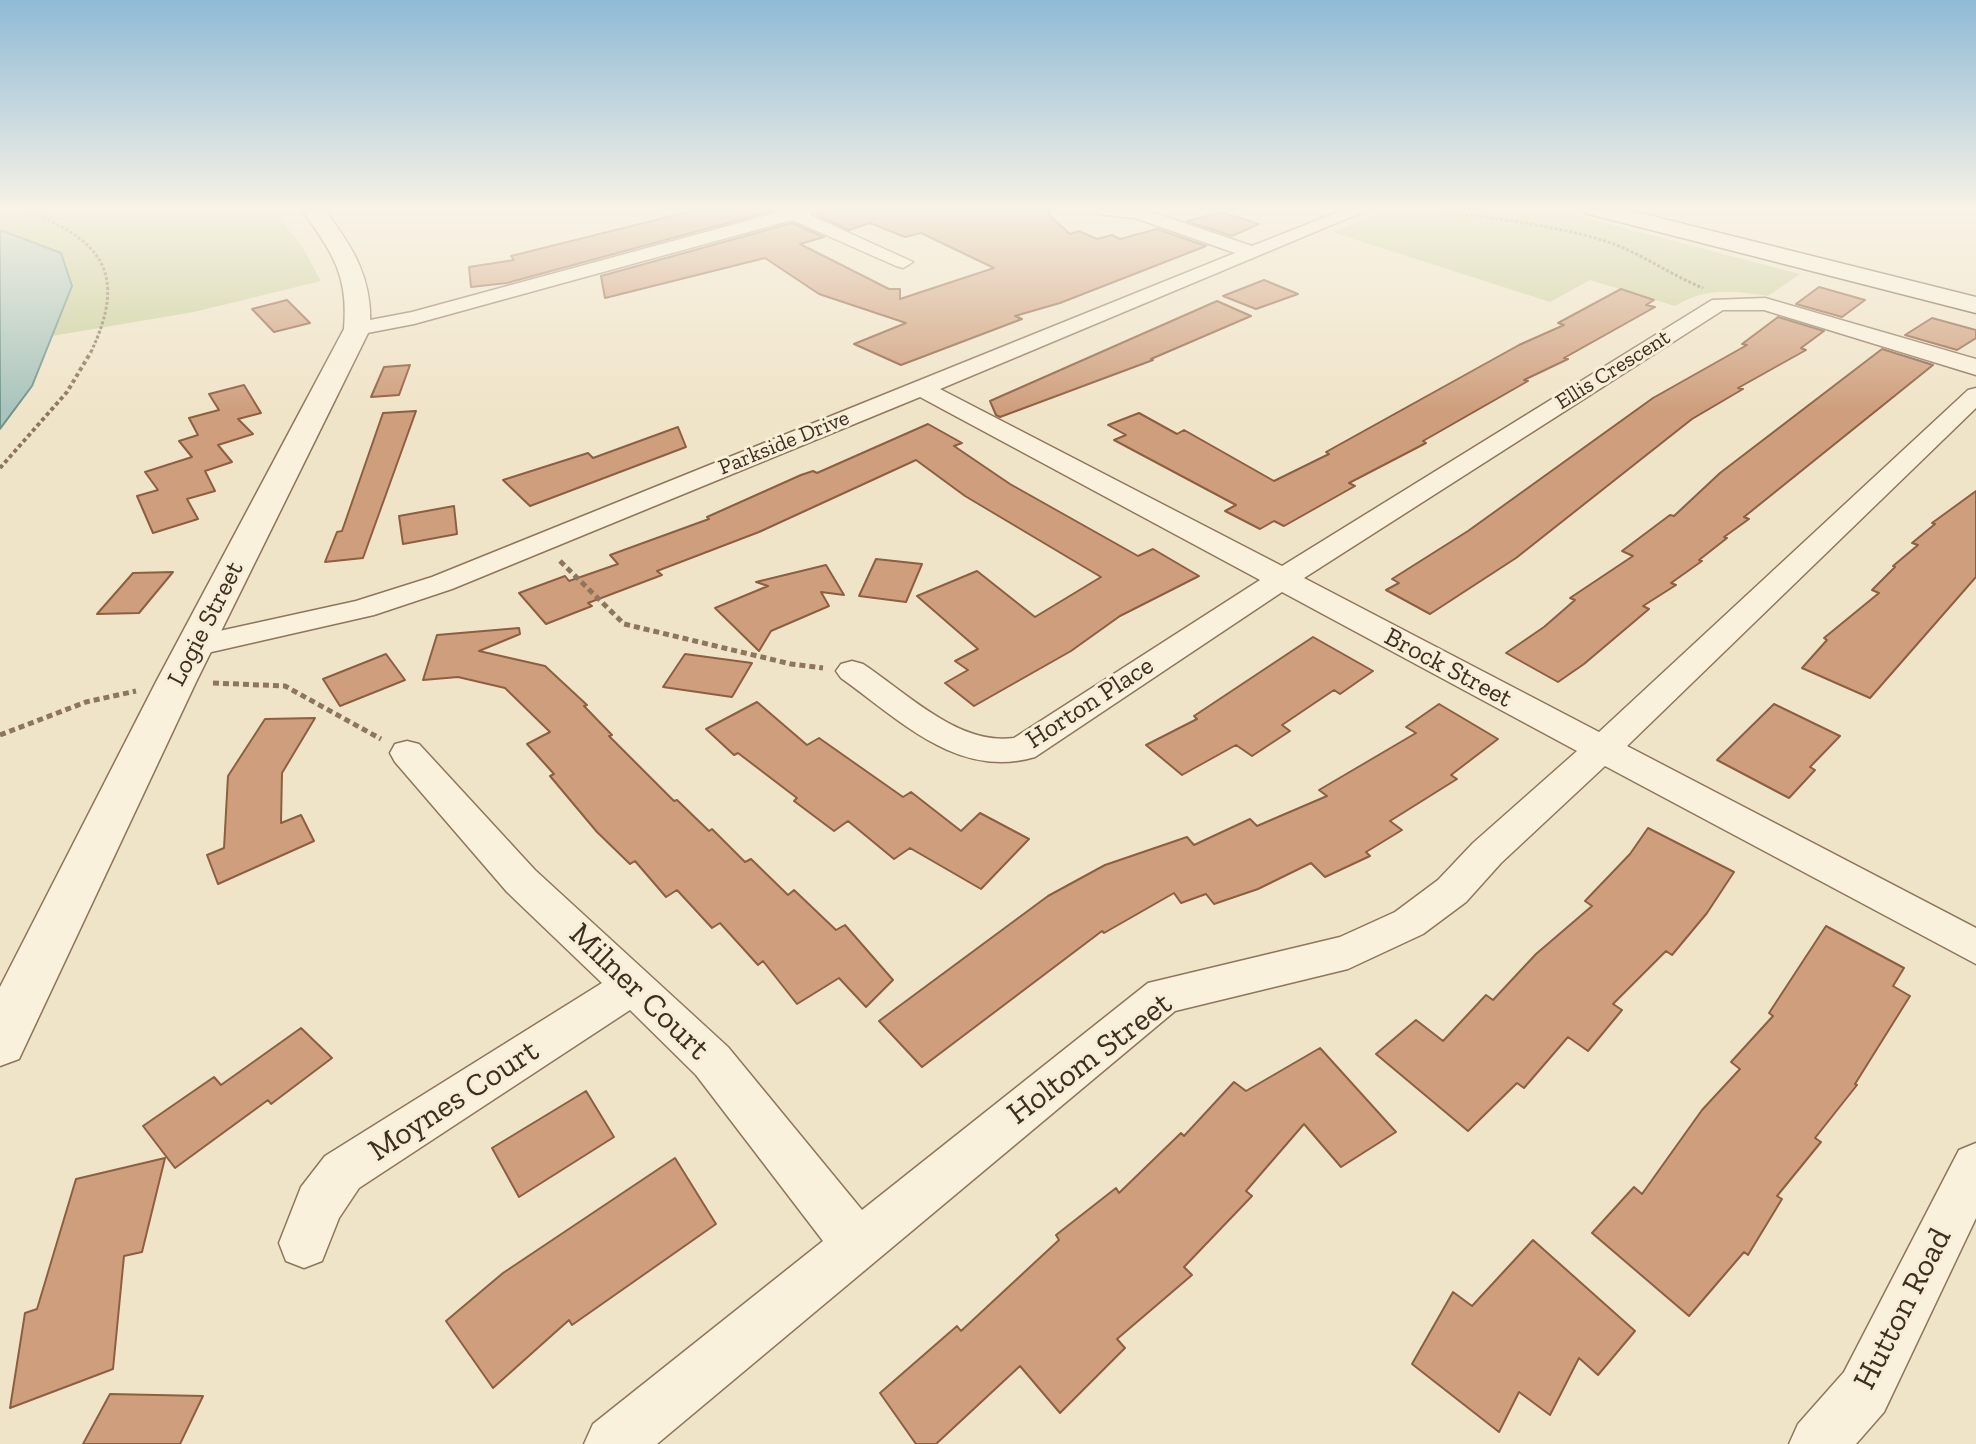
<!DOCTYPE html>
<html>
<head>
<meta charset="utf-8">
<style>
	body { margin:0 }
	canvas { display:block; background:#f0e4c8 }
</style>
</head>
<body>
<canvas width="1976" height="1444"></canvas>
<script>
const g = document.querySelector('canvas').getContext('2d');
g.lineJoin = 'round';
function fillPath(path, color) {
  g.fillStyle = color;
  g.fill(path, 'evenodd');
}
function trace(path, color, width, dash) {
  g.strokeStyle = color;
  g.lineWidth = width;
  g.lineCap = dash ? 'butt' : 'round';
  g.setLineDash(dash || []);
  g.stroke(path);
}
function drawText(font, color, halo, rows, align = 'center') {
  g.font = font + ' "Zilla Slab",serif';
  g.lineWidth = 6;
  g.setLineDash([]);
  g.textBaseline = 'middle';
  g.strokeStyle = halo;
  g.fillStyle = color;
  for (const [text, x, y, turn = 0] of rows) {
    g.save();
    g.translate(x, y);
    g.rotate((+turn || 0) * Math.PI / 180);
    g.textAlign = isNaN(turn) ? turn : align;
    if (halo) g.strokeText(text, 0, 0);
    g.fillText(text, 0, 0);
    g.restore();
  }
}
const green = new Path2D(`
	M0,208H271L302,246L321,281L194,312L52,336L72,286L61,254L0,230Z
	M1394,208H1548L1800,274L1768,296C1734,291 1705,287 1675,306L1590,280L1550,302L1332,232Z`);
const water = new Path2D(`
	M0,230L61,253L72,286L32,386L0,429Z`);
const building = new Path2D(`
	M704,208H783L507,283L471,287L469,267L514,260L511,256Z
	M826,208H1050L1049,215L1070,234L1079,231L1097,239L1112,235L1120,239L1157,229L1206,246L1060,303L1015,316L1022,319L901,365L854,344L906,323L819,294L765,258L605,298L601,276L792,223L824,237L800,244L889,289H900V299L994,268L921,233L905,237L870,223L849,230L817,215Z
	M1221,212L1259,224L1232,236L1187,221Z
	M1264,280L1298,294L1256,309L1223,296Z
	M1819,287L1865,300L1842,317L1796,304Z
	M1621,289L1654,300L1646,305L1655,307L1564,358L1568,359L1524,380L1528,381L1423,441L1426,443L1349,483L1355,486L1284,526L1274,521L1260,529L1225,511L1236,505L1114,440L1126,435L1108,425L1139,413L1177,434L1184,430L1274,481L1329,454L1326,452L1519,345L1564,325L1558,323Z
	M287,300L310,323L274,332L252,309Z
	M1217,301L1251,316L1151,359L1153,360L1000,417L996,415L990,401Z
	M1778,317L1824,331L1801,348L1806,350L1738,388L1743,389L1692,419L1516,558L1430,614L1386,590L1399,583L1392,579L1468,531L1653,398L1747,345L1742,344Z
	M1932,318L1976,330V338L1957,350L1905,335Z
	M1882,349L1933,365L1744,517L1749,519L1724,537L1727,538L1699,560L1702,561L1671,583L1676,585L1643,606L1649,609L1584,664L1558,682L1506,653L1544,627L1575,600L1570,598L1633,556L1622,551L1670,515L1674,516L1720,473Z
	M410,365L399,395L371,397L384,367Z
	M244,385L261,413L238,419L253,434L218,445L232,462L205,471L215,491L187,499L198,519L153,533L137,496L158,490L145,472L192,457L179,441L198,435L189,418L219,410L209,394Z
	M416,411L363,558L325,562L337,532L342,531L383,413Z
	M928,424L962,443L954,446L1010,484L1138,556L1153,549L1199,576L1120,616L1071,651L974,706L945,683L968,670L955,661L978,649L917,596L977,571L1035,617L1101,577L965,496L916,460L759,532L657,571L662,575L588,603L592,606L546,624L519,593L565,576L569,581L618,564L610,555L709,519L707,517L801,475L813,471L817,473Z
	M678,427L686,447L530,506L503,480L588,453L593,458Z
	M1976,491V577L1870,698L1802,668L1827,640L1824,638L1879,593L1872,590L1895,567L1893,566L1918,545L1912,543L1935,524L1932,523Z
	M454,506L457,534L403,544L399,516Z
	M876,559L922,564L906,602L859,596Z
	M826,565L844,595L821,592L829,606L771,631L759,651L715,608L768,586L756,582Z
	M173,572L139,613L97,614L133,573Z
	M519,628L520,634L479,651L545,666L587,705L584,706L612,735L609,736L674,801L677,800L709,831L712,829L745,862L751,859L788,895L794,890L836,930L845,925L893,980L866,1007L839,978L797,1004L763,961L758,965L720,923L712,928L677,890L666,897L635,861L630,864L597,832L550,776L554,774L527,744L550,732L505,688L458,677L423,680L437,635Z
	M1313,637L1373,671L1340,694L1334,690L1282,725L1290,731L1252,756L1236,745L1182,775L1146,745L1197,719L1194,716Z
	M386,654L405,680L340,706L323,679Z
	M685,654L752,663L732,697L663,687Z
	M757,702L807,745L819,738L903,797L911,792L961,831L980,813L1029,839L981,889L910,848L894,859L848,821L834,831L794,801L797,798L738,753L734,755L706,729Z
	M1439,704L1498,739L1451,775L1457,779L1390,821L1402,830L1366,852L1370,856L1325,877L1311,863L1258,889L1214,904L1206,894L1181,903L1174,893L1104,933L1102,931L922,1067L879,1021L1048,896L1105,865L1187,837L1194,845L1250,819L1257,826L1327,796L1319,790L1416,733L1406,727Z
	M1774,704L1840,736L1810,767L1815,770L1789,798L1717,760Z
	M315,718L282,773L281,823L301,815L314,841L218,884L207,855L224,848L228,776L265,719Z
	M1648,828L1734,872L1707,913L1672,955L1666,951L1613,1004L1622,1010L1588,1051L1568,1037L1524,1088L1517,1083L1468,1131L1376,1054L1416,1020L1443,1041L1486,995L1493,1000L1536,954L1592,906L1585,901L1630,854Z
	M1826,926L1904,968L1893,986L1910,996L1855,1084L1857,1085L1815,1138L1821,1142L1777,1196L1782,1199L1748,1255L1744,1252L1689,1316L1592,1233L1634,1187L1642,1194L1702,1110L1740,1069L1731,1062L1773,1016L1769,1013Z
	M301,1028L332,1058L271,1104L268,1100L175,1168L143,1126L214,1077L221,1085Z
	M1320,1048L1396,1132L1341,1167L1304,1124L1246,1191L1252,1196L1184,1267L1192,1275L1117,1339L1125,1348L1060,1413L1020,1366L936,1444H916L880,1393L957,1326L961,1331L1059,1240L1056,1235L1116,1188L1119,1193L1181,1133L1184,1136L1234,1082L1246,1091Z
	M586,1091L614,1137L519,1197L492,1148Z
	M165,1158L142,1252L124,1256L113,1369L10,1408L25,1313L37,1309L76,1179Z
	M675,1158L716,1224L572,1325L569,1320L493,1388L446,1321L503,1273Z
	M1533,1240L1635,1331L1598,1375L1579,1358L1550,1415L1519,1392L1499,1432L1412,1364L1453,1292L1472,1306Z
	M110,1394L203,1396L180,1444H83Z`);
const pathFar2 = new Path2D(`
	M20,208C98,238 131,269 90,354
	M1426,208C1482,218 1576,226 1626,249C1652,261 1676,277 1703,288`);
const pathFar1 = new Path2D(`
	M0,468L67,392L91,352`);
const path = new Path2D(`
	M560,561L624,624L791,664L823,668
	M213,683L285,686L381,739
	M0,735L86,702L136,691`);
const minor = new Path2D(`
	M794,208H823L810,215L913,262L903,268L896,266L792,220L414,324L357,335L346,329L349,324L412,312Z
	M1098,208L1143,209L1252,246L1348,208H1372L940,389L1282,566L1712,300L1765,298L1976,359V375L1764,310H1723L1304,578L1599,732L1968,390L1976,388V408L1627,746L1976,928V964L1605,766L1501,863L1466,902L1423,934L1348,969L1175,1011L657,1444H584L593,1424L823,1241L696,1075L630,1010L359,1188L339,1218L322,1261L304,1268L286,1261L279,1243L301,1187L325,1156L602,983L507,892L395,762L390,753L395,744L407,741L419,744L535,870L728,1047L862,1210L1148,983L1340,937L1395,912L1438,880L1473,843L1577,751L1282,592L1035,757C958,780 900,720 841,678L836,671L841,664L852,661L863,664C907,693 959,746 1014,738L1260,580L920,397L452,589L374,615L194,656L183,653L178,646L183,639L356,601L432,577L1235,253L1135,218L1099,214Z
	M1976,1143V1218L1884,1412L1856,1444H1789L1798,1424L1844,1372L1959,1150Z`);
const tertiary = new Path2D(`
	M301,208H323C353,247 373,278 370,329L196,682L19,1059L0,1066V987L156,682L344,329C349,273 331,252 301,208Z`);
const secondary = new Path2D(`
	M1582,208H1620L1976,297V313L1585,213Z`);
const farStreetnames = [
	["Ellis Crescent",1613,370,-32],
	["Parkside Drive",784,443,-22]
];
const streetNames = [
	["Logie Street",206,624,-63],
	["Brock Street",1448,668,28],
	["Horton Place",1090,703,-33]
];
const nearStreetnames = [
	["Milner Court",639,992,44],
	["Holtom Street",1090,1059,-37],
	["Moynes Court",454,1101,-33],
	["Hutton Road",1903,1309,-63]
];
fillPath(green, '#c9cf9b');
fillPath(water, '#a9c4bc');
trace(water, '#6f938a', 2);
fillPath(building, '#cf9f7d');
trace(building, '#8d5f41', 2);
trace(minor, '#8d765c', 3);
trace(tertiary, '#8d765c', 3);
trace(secondary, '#6f573f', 3);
trace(pathFar2, '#8d765c', 3, [3, 2]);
trace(pathFar1, '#8d765c', 4, [4, 3]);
trace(path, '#8d765c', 5, [6, 4]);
fillPath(minor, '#faf1dc');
fillPath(tertiary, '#faf1dc');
fillPath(secondary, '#faf1dc');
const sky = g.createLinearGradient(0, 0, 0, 410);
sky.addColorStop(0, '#8fbad6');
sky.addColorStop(0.51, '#f8f3e6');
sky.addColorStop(1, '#f8f3e600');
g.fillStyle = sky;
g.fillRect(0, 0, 1976, 410);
drawText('22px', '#3d2e20', '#f7eed8', farStreetnames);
drawText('26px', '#3d2e20', '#f7eed8', streetNames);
drawText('32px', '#3d2e20', '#f7eed8', nearStreetnames);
</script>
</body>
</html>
